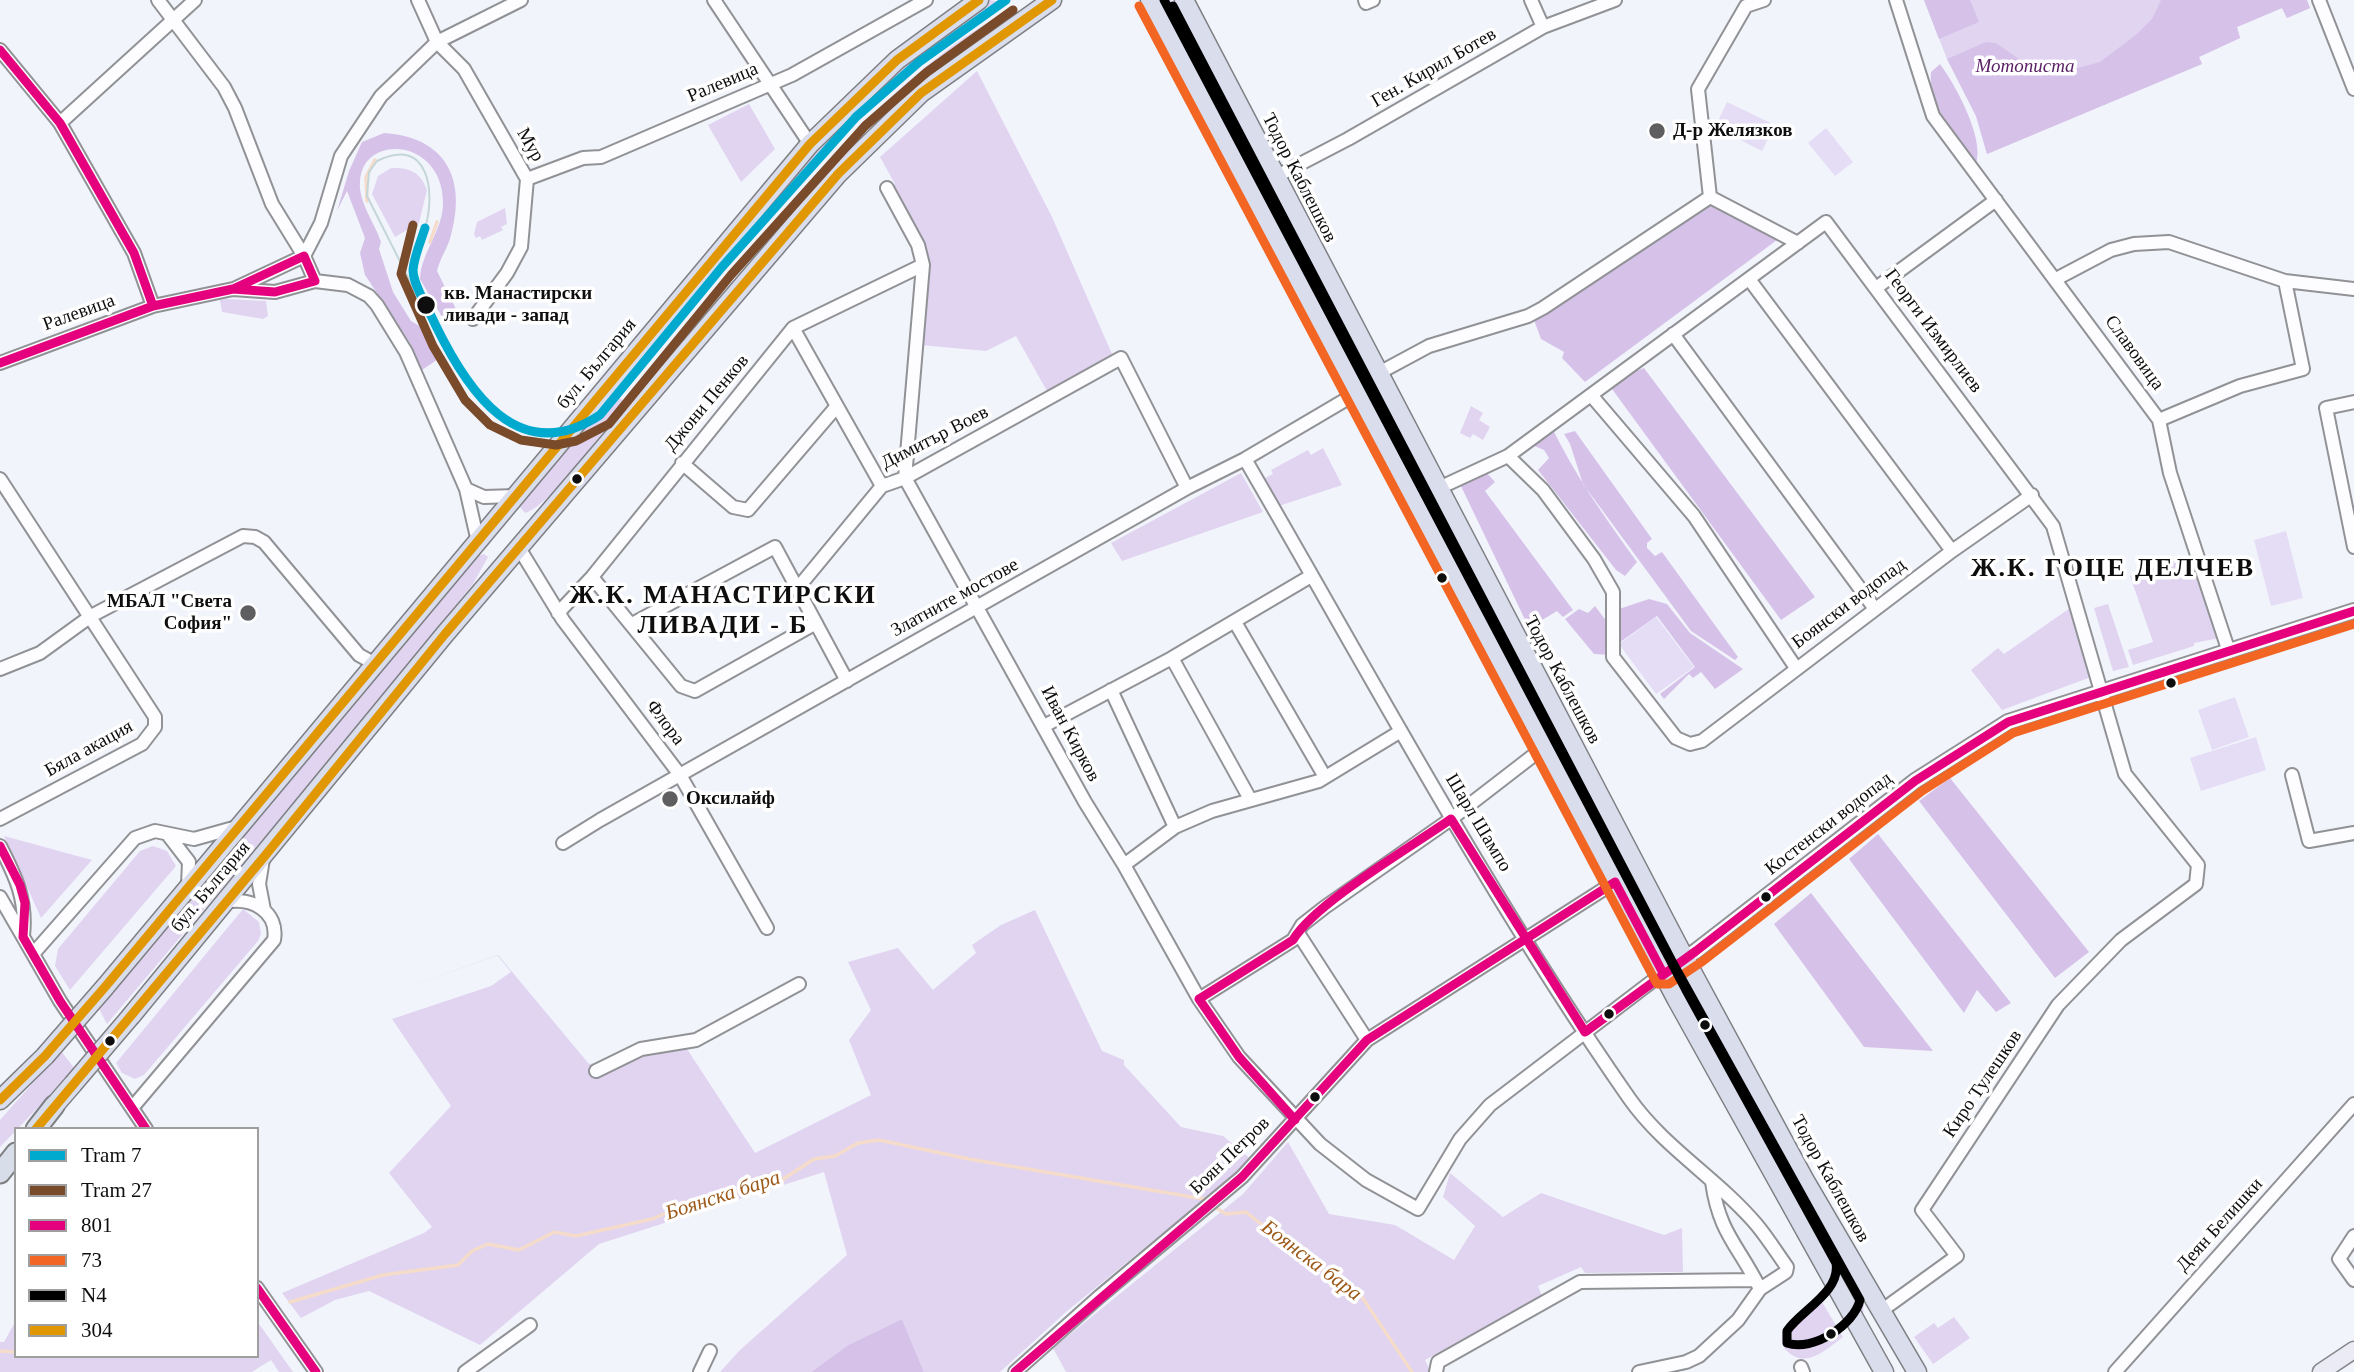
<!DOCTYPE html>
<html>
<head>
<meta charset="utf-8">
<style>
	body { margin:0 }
	#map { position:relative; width:2354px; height:1372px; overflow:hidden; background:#f2f4fc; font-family:Georgia,serif }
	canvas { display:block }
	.legend { position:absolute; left:14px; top:1127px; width:245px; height:231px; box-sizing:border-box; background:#fff; border:2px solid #9f9f9f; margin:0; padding:9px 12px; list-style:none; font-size:21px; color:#0e0e0e }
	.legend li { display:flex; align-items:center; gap:14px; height:35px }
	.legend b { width:35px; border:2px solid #9f9f9f }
</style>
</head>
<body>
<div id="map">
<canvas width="2354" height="1372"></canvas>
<ul class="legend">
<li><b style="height:9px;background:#00a9ce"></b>Tram 7</li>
<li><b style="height:9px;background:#7a4b2a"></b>Tram 27</li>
<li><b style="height:9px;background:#e5007d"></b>801</li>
<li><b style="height:9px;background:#f26522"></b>73</li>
<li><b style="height:9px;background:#000"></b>N4</li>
<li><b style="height:9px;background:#e09701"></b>304</li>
</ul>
</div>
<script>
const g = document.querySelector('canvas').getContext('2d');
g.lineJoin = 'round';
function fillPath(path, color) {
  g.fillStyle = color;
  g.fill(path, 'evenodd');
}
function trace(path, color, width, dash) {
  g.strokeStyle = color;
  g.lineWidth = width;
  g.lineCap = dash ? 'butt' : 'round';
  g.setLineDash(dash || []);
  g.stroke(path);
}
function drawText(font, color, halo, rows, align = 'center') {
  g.font = font + ' Georgia,serif';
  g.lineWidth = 7;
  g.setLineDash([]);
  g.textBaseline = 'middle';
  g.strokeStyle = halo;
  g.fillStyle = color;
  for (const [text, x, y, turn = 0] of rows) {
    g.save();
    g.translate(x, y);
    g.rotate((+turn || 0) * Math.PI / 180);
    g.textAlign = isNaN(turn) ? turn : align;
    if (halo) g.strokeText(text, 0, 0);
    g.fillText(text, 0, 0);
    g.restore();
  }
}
const green = new Path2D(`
	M990,0L999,2C904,63 839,129 765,212L762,210C830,131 903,59 990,0Z
	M1159,0H1171L1442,515L1433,520Z
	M1924,0H2307L2310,8L2287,18L2282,8L2237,27L2240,38L2199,57L2202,64L1987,154L1976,116L1947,59Z
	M985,24L853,139L779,222L776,220C838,147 904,75 985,24Z
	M977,71L1052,217L1112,354L1047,391L1016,336L986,351L921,345L928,273L891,189L895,184L880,157Z
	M749,104L775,149L741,182L708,125Z
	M391,168C409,167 421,172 427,190L419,223L395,237L372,194L378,176Z
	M505,208L507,224L501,227L503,230L482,240L480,236L476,238L474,234L477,222Z
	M226,299L266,301L268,316L263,319L222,312L220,300Z
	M611,391L626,403C606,427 551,506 525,513L520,507L525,500Z
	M1471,406L1483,413L1479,420L1490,427L1483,440L1473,434L1470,438L1460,433Z
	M1323,448L1342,485L1279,506L1263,479L1273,474L1271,470L1308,450L1311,455Z
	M1241,473L1263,512L1122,561L1111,543Z
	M1447,523L1554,726L1546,730L1437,529Z
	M2195,553L2220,638L2194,643V646L2133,665L2128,650L2153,642L2130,576Z
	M484,554L488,557L473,584L371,711L107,1024L98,1007L475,557Z
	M2108,604L2129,667L2113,671L2094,608Z
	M2070,608L2091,677L2002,710L1971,670L1998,648L2004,654Z
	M1570,755L1660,931L1651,935L1561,760Z
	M4,836L92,860L41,918Z
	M153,846L167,851L176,866L70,990L55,966L58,949L140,851Z
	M243,909L259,922L261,934L258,941L144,1075L135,1079L122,1073L116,1063Z
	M1035,910L1102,1051L1124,1060V1065L1181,1127L1223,1136L1252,1160L1066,1312L1000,1372H924L902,1319L848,1345L811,1372H720L740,1350L847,1255L824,1172L599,1244L480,1345L369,1291L335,1300L301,1318L282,1293L424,1233L432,1227L389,1173L451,1106L392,1019L491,986L511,972L497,955L380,997L498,955L589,1064L687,1049L755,1153L871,1095L849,1040L871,1010L848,962L898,948L933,990L976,953L972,945L1001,925Z
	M1694,994L1858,1286L1864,1298L1863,1317L1684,999Z
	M61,1051L75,1069L0,1147V1120Z
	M1288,1142L1329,1214L1395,1225L1454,1260L1475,1226L1443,1197L1450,1173L1503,1217L1541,1193L1664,1235L1682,1228L1683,1272L1585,1273L1581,1267L1538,1286L1542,1296L1425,1360L1431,1372H1066L1053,1348L1243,1194Z
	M1819,1297L1843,1337C1825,1350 1805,1371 1785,1349C1772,1320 1805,1315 1819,1297Z
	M1954,1317L1970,1338L1933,1364L1914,1337L1934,1323L1938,1328Z
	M257,1321L293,1372H279L271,1360L252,1372H0V1342H4L15,1322L16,1356H257Z`);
const forest = new Path2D(`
	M1924,0H1970L1979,22L1939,39Z
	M2161,0H2307L2310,8L2287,18L2282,8L2237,27L2240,38L2199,57L2202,64L1987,154L1976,116L1947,59L1986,42L1996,43L2019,59L2050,69L2078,68L2100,62L2137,34L2152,19Z
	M1940,64C1955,84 1985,139 1976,163H1973C1954,136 1928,108 1931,72Z
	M384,133C445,137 467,178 451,235C448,248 440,258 437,271L459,315L445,322L420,279C421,252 443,231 443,203C443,138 363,133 360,181C358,202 375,223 381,242L379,249L393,292L411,321L428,331L441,357L422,370L410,343L365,275L360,253L365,238L347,191L337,211L349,171L362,142Z
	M1710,200L1781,237L1585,382L1562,358L1564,352L1541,339L1534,320Z
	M1644,368L1815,597L1781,620L1612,389L1623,376Z
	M1551,426C1575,475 1605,518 1637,562L1625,576L1616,570L1538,470L1549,458L1544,450L1532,445Z
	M1575,431L1652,539L1647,543V548L1655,556L1662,552L1738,657L1735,660L1691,631L1583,484L1570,444L1564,434Z
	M1485,471L1495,482L1485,491L1573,610L1563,617L1557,611L1529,628L1459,482Z
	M1649,599L1667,604L1690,633L1743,669L1715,689L1701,672L1693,678L1689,674L1664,699L1660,694L1695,667L1657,616L1616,645V610Z
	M1595,606L1613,630L1611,655L1594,654L1565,619L1579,609L1588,613Z
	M1950,778L2089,952L2055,978L1919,801Z
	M1878,834L2011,1003L1996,1012L1977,990L1964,1013L1849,859Z
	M1811,893L1933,1051L1864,1047L1774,924Z
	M902,1319L924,1372H811L848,1345Z`);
const pitch = new Path2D(`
	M1727,102L1775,125L1762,151L1715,127Z
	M1826,128L1853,162L1835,176L1808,143Z
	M2286,531L2303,598L2271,606L2254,540Z
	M1656,617L1694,667L1656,694L1619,644Z
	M2235,697L2249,737L2212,750L2198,710Z
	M2256,737L2266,770L2201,791L2190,758Z`);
const stream = new Path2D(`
	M367,201L366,177L375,160
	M430,242L437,222
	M1218,1209L1226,1214L1246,1212L1296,1252L1362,1297L1412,1372
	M290,1302L383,1275L458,1265L472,1251L488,1244L519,1250L554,1232L576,1236L652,1219L684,1206L782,1180L814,1159L835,1156L858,1143L879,1140L969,1159L1204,1199
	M0,1351L16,1352
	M133,1356H152`);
const minor = new Path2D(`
	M158,0L224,87L235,108L272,204L304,256L315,281
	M418,0L437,42L464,69L527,179L521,247L507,273L473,319
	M714,0L810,144
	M1365,0L1366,3L1373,0
	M1531,0L1543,27
	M1896,0L1933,116L2159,420L2170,473L2229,652
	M2319,0L2354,89
	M1746,6L1764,0
	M0,50L60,123L134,253L153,306
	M60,123L195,0
	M1275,177L1348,139L1543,27L1615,0
	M527,179L583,158L601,157L792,75L926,0
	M887,188L918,245L923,265L905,478L1085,802L1124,865L1199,999L1239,1057L1320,1144L1366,1180L1418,1209L1460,1139L1490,1105L1663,973
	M1710,197L1698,89L1746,6
	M1710,197L1798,243
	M304,256L321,223L341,156L381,96L437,42L521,0
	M1749,279L1952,551
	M2056,279L2111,250L2134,244L2169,242L2285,281L2354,289
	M236,288L304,256
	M1876,288L1996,200
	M793,328L882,486
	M1673,334L1875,609
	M0,363L153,306L233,289L275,292L315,281L348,285L369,296L377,305L406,352L466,489L478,542
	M1377,374L1429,346L1528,316L1543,308L1710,197
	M1591,395L1694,516L1796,668
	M2354,402L2326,408L2354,547
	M2159,420L2240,386L2303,369L2285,281
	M1508,456L1543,490L1594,559L1613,592V657L1676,738L1690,744L1702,741L1952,551L2032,495
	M1245,459C1370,674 1487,894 1629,1098C1664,1148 1717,1178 1756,1224C1767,1237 1777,1253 1787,1267L1786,1272L1760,1289L1738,1320L1699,1356L1686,1362L1639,1372
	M682,463L733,507L748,510L837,406
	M0,479L155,717V727L142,744L0,819
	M1439,488L1508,456L1826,222L2053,526L2125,774L2198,865L2196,884L2121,940L2058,1005L1922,1210L1957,1256L1881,1311
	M466,489L484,497L516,496
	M519,548L563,620L680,775L767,928
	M592,577L681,686L695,691L816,623
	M797,589L882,486L905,478L1121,358L1187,488
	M558,613L592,577L793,328L923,265
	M1235,622L1325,777
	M632,624L775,547L847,681
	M1172,658L1250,799
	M0,669L40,653L91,616L243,536L255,537L264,542L359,655L377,665
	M1111,690L1175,827
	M1044,726L1172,658L1311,576
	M2292,775L2309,841L2354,833
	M169,836L189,862L188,885
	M563,843L600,820L1187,488L1245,459L1357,393
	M0,846C16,877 27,900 23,936
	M263,859L259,884L264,910
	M1124,865L1175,827L1212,811L1319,781L1401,731
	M0,897L60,1001L146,1129
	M1298,933L1367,1040
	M33,954L135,838L155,831L194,839L237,827
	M1199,999L1293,940L1302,925L1325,907L1451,819L1565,731
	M596,1071L641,1049L696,1040L799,984
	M132,1108L274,940C279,911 251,897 226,902
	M1712,1182C1719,1232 1737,1244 1758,1285
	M2354,1236L2339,1259L2354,1280
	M257,1288L316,1372
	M1801,1367L1803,1372
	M465,1372L530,1325
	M700,1372L710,1351
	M1015,1372L1100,1296L1242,1177L1367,1040L1615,882
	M1436,1372L1438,1362L1580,1282L1755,1280
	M2115,1372L2354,1104`);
const tertiary = new Path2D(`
	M1663,973L1696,951L1915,781L2008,722L2354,611`);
const secondary = new Path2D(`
	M2321,1372L2354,1350`);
const primary = new Path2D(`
	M1150,0L1677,1000L1884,1372
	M1184,0L1685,959L1804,1179L1917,1372
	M105,987L810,144L897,60L979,0
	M131,1016L445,634L838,174L921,93L1052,0
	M0,1100L45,1056
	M54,1106L73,1084`);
const trunk = new Path2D(`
	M36,1129L54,1106
	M0,1173L16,1153`);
const tram = new Path2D(`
	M423,307L367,196L369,172L377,161C429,135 436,193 425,228`);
const primaryBridge = new Path2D(`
	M45,1056L105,987
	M73,1084L131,1016`);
const bus1 = new Path2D(`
	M0,50L60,123L134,253L153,306
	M304,256L315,281L275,292L233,289Z
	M0,363L153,306L233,289
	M0,846L20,885L25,903L23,937L60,1001L146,1129
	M1295,1120L1239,1057L1199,999L1293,940C1315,903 1411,847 1451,819L1585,1032L1696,951L1915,781L2008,722L2354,611
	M257,1288L316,1372
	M1015,1372L1242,1177L1367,1040L1615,882L1663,973`);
const bus2 = new Path2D(`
	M1139,6L1657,984H1669L1703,961L1922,791L2013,733L2354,624`);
const bus3 = new Path2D(`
	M1164,0L1688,994L1836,1263C1841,1292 1800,1311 1787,1331V1343C1813,1352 1854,1325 1860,1300L1674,965L1173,6`);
const bus4 = new Path2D(`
	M0,1100L45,1056L105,987L810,144L897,60L979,0
	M36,1129L264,857L445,634L838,174L921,93L1052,0`);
const tram1 = new Path2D(`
	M425,228C421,241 414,256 413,270C413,285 429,310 435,324C467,390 518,469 600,415L722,267L856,117L919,62L1006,0`);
const tram2 = new Path2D(`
	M413,225L401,274L433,346L465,400L490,425L521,440L556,445L576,441L609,424L731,275L865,126L927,72L1013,10`);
const markers = [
	[1657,131,9,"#5e5e61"],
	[426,305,10,"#0e0e0e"],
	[577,479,6,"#0e0e0e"],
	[1442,578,6,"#0e0e0e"],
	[248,613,9,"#5e5e61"],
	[2171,683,6,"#0e0e0e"],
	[670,799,9,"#5e5e61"],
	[1766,897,6,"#0e0e0e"],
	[1609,1014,6,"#0e0e0e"],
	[1705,1025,6,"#0e0e0e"],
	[110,1041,6,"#0e0e0e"],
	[1315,1097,6,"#0e0e0e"],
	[1831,1334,6,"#0e0e0e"]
];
const parkNames = [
	["Мотописта",2025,67]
];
const streetNames = [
	["Ген. Кирил Ботев",1434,68,-30],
	["Ралевица",723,83,-23],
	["Мур",530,145,60],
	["Тодор Каблешков",1299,178,63],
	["Ралевица",79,313,-20],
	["Георги Измирлиев",1933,331,53],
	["Славовица",2134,353,54],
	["бул. България",597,364,-50],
	["Джони Пенков",707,403,-50],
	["Димитър Воев",935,438,-27],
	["Златните мостове",955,598,-29],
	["Боянски водопад",1849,604,-37],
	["Тодор Каблешков",1562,680,62],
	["Флора",665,723,53],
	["Иван Кирков",1070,734,62],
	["Бяла акация",89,749,-29],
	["Шарл Шампо",1478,823,59],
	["Костенски водопад",1829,824,-38],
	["бул. България",211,887,-50],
	["Киро Тулешков",1983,1084,-56],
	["Боян Петров",1230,1156,-44],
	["Тодор Каблешков",1830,1179,61],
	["Деян Белишки",2220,1225,-48]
];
const poiNames = [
	["Д-р Желязков",1673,131],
	["МБАЛ \"Света",232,602,"right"],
	["София\"",232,624,"right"],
	["Оксилайф",686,799]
];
const stopNames = [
	["кв. Манастирски",444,294],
	["ливади - запад",444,316]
];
const waterNames = [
	["Боянска бара",723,1196,-18],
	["Боянска бара",1311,1261,37]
];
const districtNames = [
	["Ж.К. ГОЦЕ ДЕЛЧЕВ",2113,569],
	["Ж.К. МАНАСТИРСКИ",723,596],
	["ЛИВАДИ - Б",723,626]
];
fillPath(green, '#e0d4f1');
fillPath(forest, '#d6c2e9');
fillPath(pitch, '#e4ddf5');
trace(stream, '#f4dbca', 3.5);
trace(minor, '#919295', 16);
trace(tertiary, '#919295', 18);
trace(secondary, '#87888c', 19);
trace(primary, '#7e7f82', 21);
trace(trunk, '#7e7f82', 23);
trace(minor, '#fdfdff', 12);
trace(tertiary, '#fdfdff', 14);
trace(secondary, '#eaebf4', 16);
trace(primary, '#d9ddec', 18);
trace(trunk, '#d7deea', 19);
trace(tram, '#c4d6d7', 2);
trace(primaryBridge, '#7e7f82', 21, []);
trace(primaryBridge, '#d9ddec', 18);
trace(bus1, '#e5007d', 9);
trace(bus2, '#f26522', 9);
trace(bus3, '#000', 9);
trace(bus4, '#e09701', 9);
trace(tram1, '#00a9ce', 9);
trace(tram2, '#7a4b2a', 9);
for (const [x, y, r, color] of markers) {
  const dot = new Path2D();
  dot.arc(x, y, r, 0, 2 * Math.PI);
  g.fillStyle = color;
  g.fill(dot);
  trace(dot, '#fff', 2.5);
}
drawText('italic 19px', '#591f64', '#fff', parkNames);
drawText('19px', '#0e0e0e', '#fff', streetNames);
drawText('bold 19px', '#0e0e0e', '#fff', poiNames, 'left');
drawText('bold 19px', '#0e0e0e', '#fff', stopNames, 'left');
drawText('italic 21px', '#9d5919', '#fff', waterNames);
g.letterSpacing = '2px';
drawText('bold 26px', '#0e0e0e', '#fff', districtNames);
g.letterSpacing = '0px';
</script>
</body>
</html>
